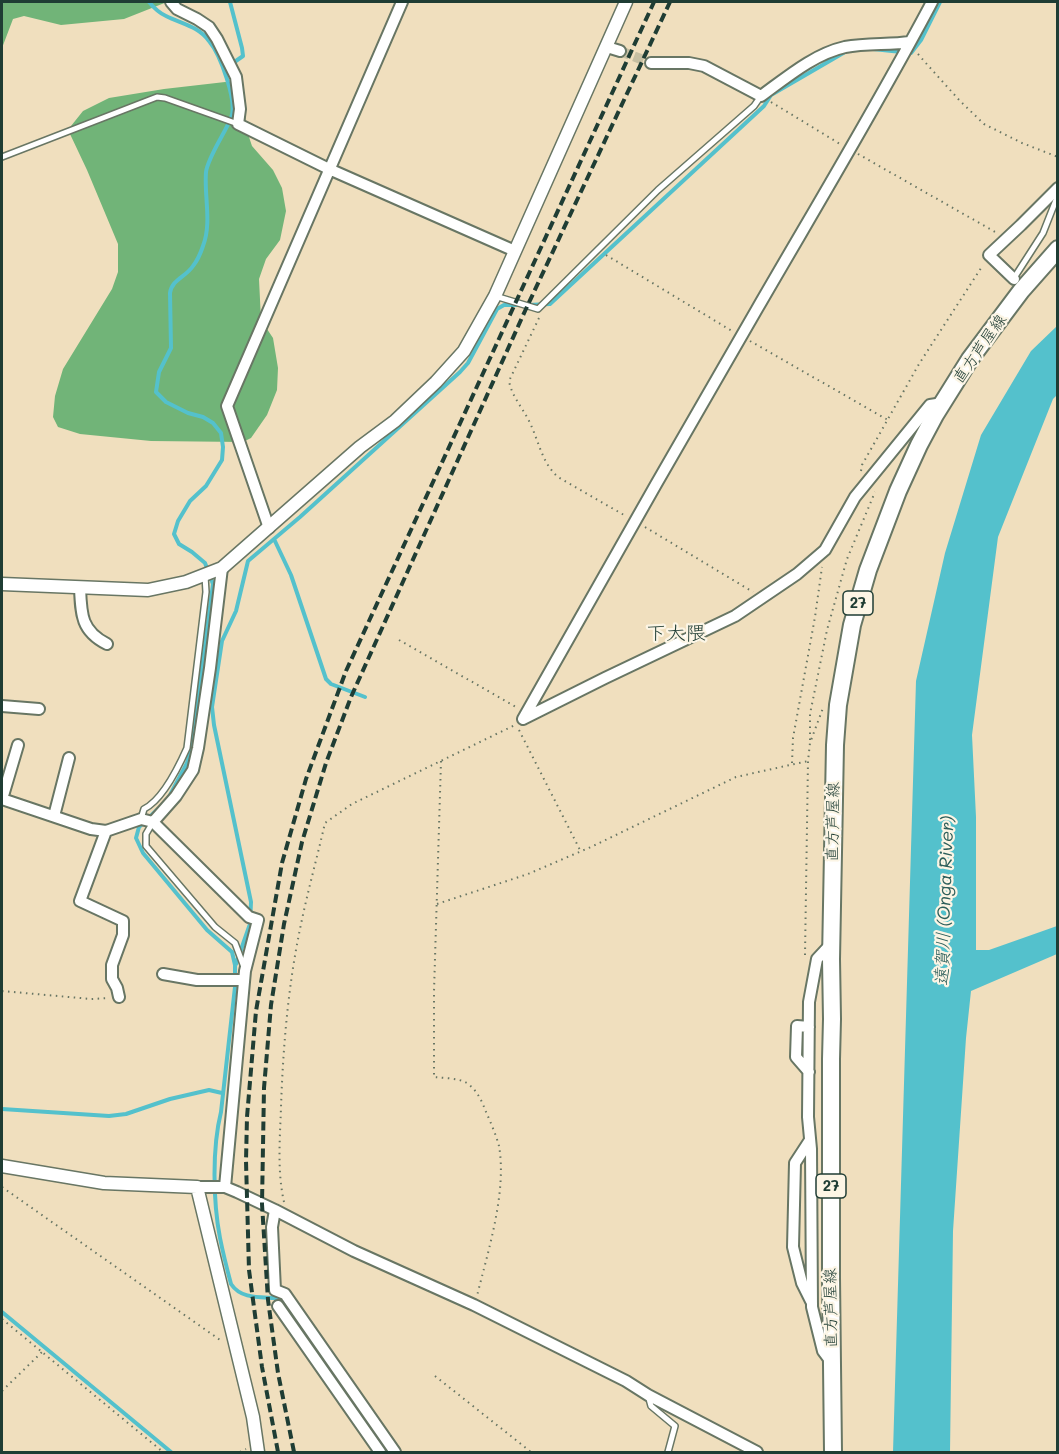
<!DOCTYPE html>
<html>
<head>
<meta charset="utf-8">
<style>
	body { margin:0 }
	#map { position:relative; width:1059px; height:1454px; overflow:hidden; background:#f0dfbe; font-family:Mali,sans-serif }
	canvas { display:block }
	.frame { position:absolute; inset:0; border:3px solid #1f3d34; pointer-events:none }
</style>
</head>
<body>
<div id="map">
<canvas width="1059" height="1454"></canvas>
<div class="frame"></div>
</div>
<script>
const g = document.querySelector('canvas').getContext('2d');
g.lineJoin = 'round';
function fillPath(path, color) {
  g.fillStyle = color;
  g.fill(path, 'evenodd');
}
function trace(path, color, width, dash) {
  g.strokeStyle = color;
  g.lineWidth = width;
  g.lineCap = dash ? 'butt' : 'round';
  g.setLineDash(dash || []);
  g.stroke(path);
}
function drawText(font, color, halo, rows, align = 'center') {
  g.font = font + ' Mali,"Klee One",sans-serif';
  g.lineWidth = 4.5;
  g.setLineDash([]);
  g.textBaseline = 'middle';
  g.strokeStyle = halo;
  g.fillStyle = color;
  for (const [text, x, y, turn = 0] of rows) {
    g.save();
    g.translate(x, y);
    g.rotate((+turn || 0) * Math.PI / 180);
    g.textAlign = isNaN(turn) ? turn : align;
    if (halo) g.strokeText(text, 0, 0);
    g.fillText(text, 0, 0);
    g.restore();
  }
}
const forest = new Path2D(`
	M2,2H167L124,19L61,25L24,16L13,19L2,48Z
	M225,82L238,84L244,94L246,128L252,146L273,170L282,188L286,211L280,240L266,259L259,279L261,320L273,338L278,368L277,390L267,415L251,438L243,442L151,441L80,434L58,427L53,417L55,396L63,369L112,289L118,272V244L87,170L70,134L71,126L83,111L109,98L164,89Z`);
const water = new Path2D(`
	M1057,326V395L1053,399L998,537L972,735L976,817V950H989L1057,926V954L971,991L966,1038L953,1231L950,1452H893L916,681L945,553L981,435L1031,351Z`);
const stream = new Path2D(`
	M149,2C154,8 159,13 166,16C182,24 198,26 209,41C220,54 238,102 231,118C225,133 208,157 206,172C204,196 212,223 203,246C201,252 197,261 193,266C186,277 172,279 170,293L171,348L159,372L156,392L166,402L188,413L203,417L213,423L221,433L223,447L222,460L206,486L190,501L178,521L174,534L179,544L192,552L205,563L213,584L192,745L187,763L169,797
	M230,2L242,48L243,56L233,63L230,62
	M873,49L911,53L921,40L940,2
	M528,305L550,304L764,106L771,95L845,52
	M274,539L291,575L326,679L331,684L365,697
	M158,809L139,827L136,838L143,853L207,930L232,952L235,965V987L221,1112C212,1148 213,1201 220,1238C223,1253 227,1269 231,1284C241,1299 259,1297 275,1298L280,1303
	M236,964L250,924L251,902L214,725L212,707L222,641L236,611L248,561L300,517L460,372L468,363L497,309L504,305H517
	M2,1109L109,1116L126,1114L170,1099L209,1090L222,1093
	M2,1312L171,1452`);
const minorTunnel = new Path2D(`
	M620,51L651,63`);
const path = new Path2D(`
	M918,54L924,61L960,101L984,124L1022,143L1058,157
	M771,102L840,144
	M858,154L997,233
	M606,255L732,331
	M539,318L509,381C512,397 523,408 530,423C539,442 542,463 558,477L624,515
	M750,341L888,420
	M861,471L862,465L919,364L983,265
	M645,527L753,592
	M399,640L516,707
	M519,730L580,850
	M810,740V714L827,630L847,559L875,492
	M441,761L434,991V1077C444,1078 456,1078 465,1082C476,1088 482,1101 486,1112C491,1123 496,1135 499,1146C507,1192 488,1251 477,1296
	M792,763L793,738L815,617L822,567
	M437,904L528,874L591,847L736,777L808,761
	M805,955L808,761L810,743L823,708
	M2,991L91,999L109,998
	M2,1187L223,1342
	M284,1202C277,1171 280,1138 281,1107C283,1048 288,987 300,929C307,894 317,858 325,823L352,804L515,725
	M2,1319L163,1452
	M435,1376L531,1452
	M2,1391L42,1352
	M240,1452L246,1449`);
const service = new Path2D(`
	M2,157L157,97L165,98L238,124
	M1014,278L1043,233L1058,195
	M495,296L538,309L658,190L754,106L761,96
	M141,819L144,809C162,800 179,766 187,748L206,592L205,576
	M153,822L146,834V846L215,927L235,943L244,967
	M648,1395L651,1406L675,1426L668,1452`);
const minor = new Path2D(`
	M171,2L177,9L197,19L209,27L217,39L236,77L240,109L238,124L329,169L515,251
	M607,47L620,51
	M651,63H689L704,66L761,96C787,77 814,54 845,47C867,43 889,45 910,42
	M1014,279L989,255L1021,225L1058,188
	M269,528L227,406L402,2
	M80,587C81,614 81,631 107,644
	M2,706L39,709
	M523,719C600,582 678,445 757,309C816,207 877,106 932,2
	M523,719L605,678L735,616L797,574L825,550L855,497L930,405L943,403
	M2,799L91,829L106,831L141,819L153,822L176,796L193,770L198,748L210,668L222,568
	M2,799L18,745
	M54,816L69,758
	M153,822L249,917L258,920L245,971L225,1187
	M106,831L80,901L123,921V935L112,965V979L117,988L119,997
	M831,944L817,959L809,1002L808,1117L811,1149L812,1307L823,1351L832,1363
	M163,974L197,980H244
	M809,1072L796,1057L797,1026L809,1027
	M810,1140L795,1163L793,1247L802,1283L811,1301
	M197,1187H225L237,1192L275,1210L354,1251L474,1305L626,1381L648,1395L757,1452
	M275,1210L272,1227L275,1290L285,1294L395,1452
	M278,1306L380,1452`);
const tertiary = new Path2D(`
	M2,584L148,590L186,582L222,568L360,447L395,421L436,382L464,351L495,296L626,2
	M2,1166L104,1183L197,1187L253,1417L258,1452`);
const primary = new Path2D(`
	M833,1452L831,1278V1059L832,1019L831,959L835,745L838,705L852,625L868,570L898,491L919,445L935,415L970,359L1021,291L1058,249`);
const rail = new Path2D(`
	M278,1452L262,1367L249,1270L246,1161L247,1117L256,1011L282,863L306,779L346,671L654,2
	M294,1452L278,1373L268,1300L262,1204L264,1088L271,1005L284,924L302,842L326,763L351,697L525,311L670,2`);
const shields = [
	[858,603,30],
	[831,1186,30]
];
const shieldNames = [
	["27",858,603],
	["27",831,1186]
];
const streetNames = [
	["直方芦屋線",980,349,-55],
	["直方芦屋線",833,822,-89],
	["直方芦屋線",831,1308,-91]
];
const waterNames = [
	["遠賀川 (Onga River)",945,901,-88]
];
const quarterNames = [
	["下大隈",676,634]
];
fillPath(forest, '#71b478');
fillPath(water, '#54c1cc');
trace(stream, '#54c1cc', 4);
trace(minorTunnel, '#c6bfa2', 10, [10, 5]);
trace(service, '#687664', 8);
trace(minor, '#687664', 14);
trace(tertiary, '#687664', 15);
trace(primary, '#687664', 20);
trace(path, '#687664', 2, [1.5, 4.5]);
trace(service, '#fff', 5);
trace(minor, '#fff', 10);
trace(tertiary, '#fff', 12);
trace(primary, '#fff', 16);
trace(rail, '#1f3d34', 4, [9, 4.5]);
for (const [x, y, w] of shields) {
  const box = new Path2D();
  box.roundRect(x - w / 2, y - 12, w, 24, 4.5);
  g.fillStyle = '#fcf5e5';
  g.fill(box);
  trace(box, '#1f3d34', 1.5);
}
drawText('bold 15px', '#1f3d34', null, shieldNames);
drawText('16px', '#1f3d34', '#fcf5e5', streetNames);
drawText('italic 18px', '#2c5e5a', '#fcf5e5', waterNames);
drawText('20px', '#1f3d34', '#fcf5e5', quarterNames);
</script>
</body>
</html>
